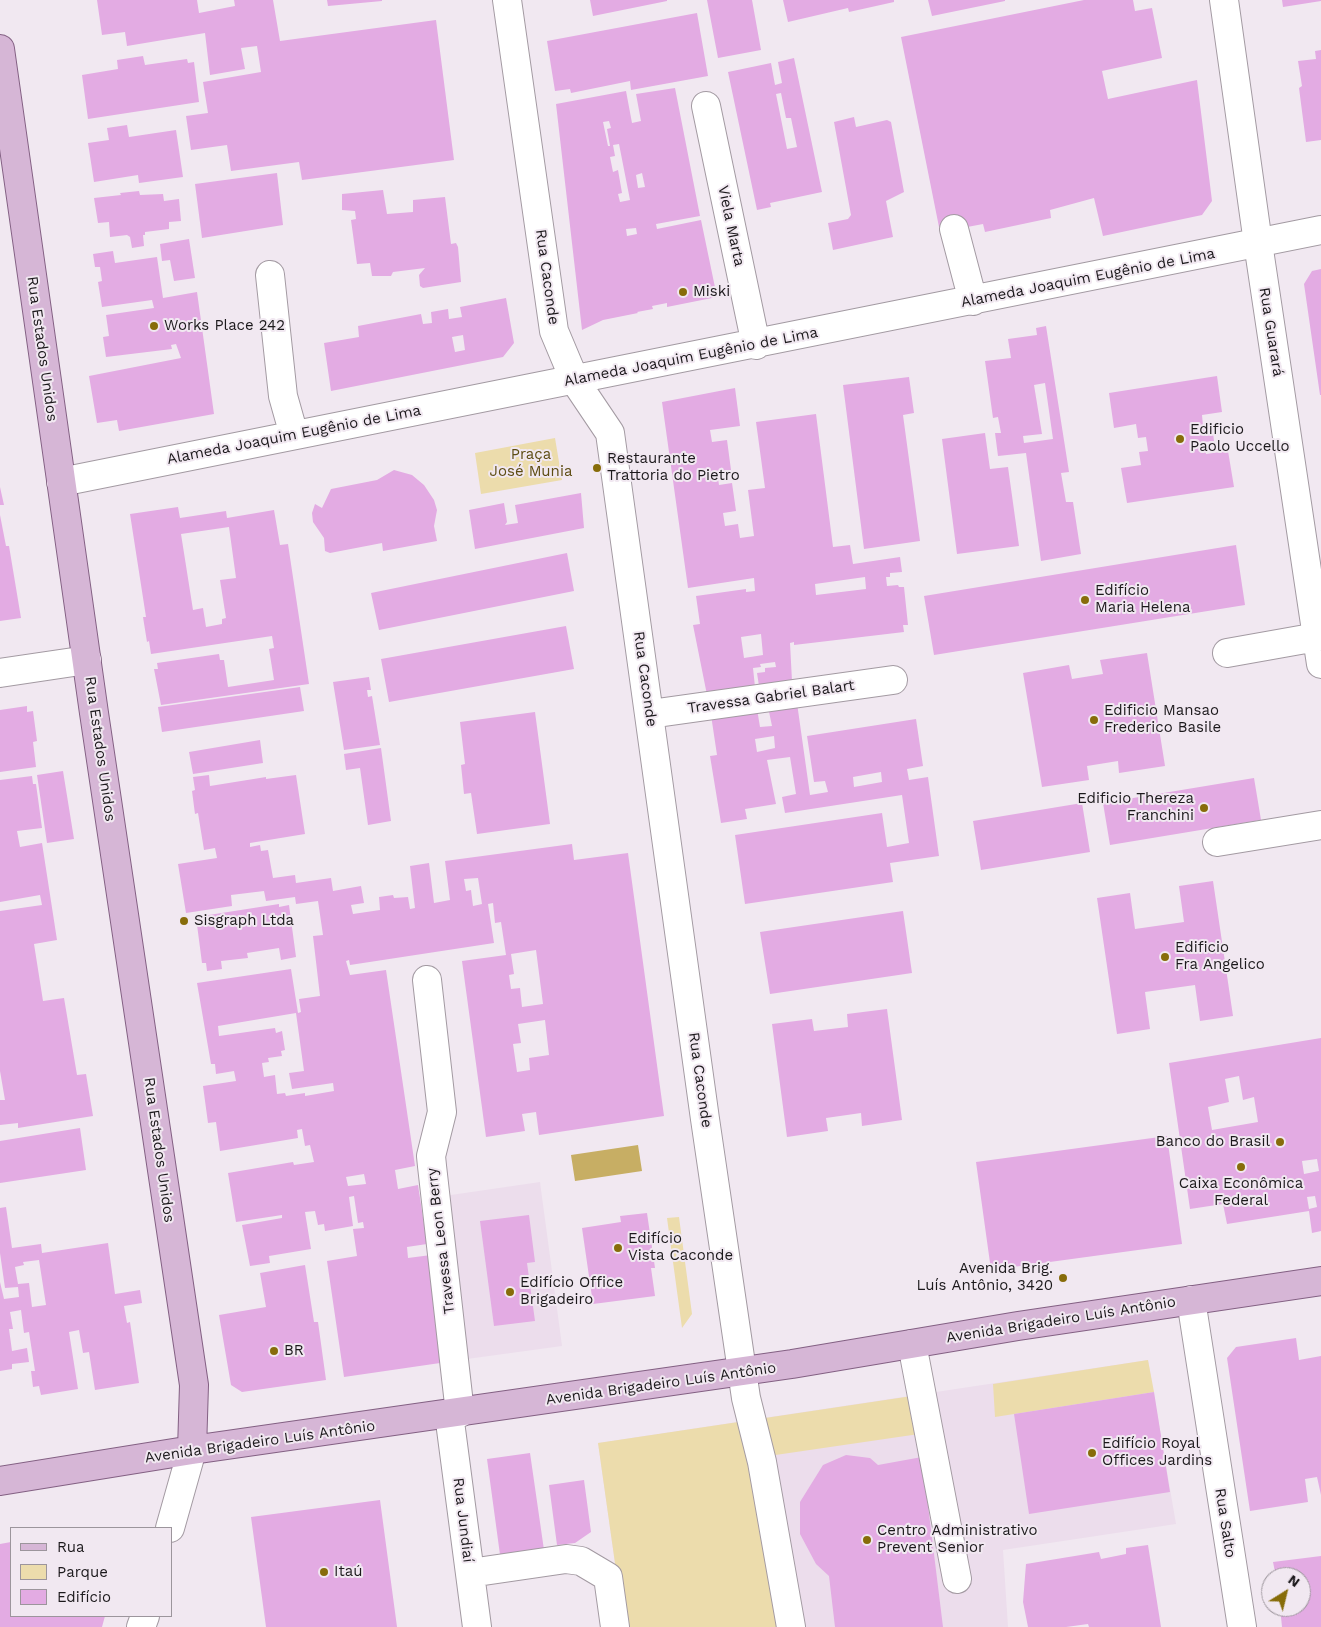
<!DOCTYPE html>
<html>
<head>
<meta charset="utf-8">
<style>
	body { margin:0 }
	#map { position:relative; width:1321px; height:1627px; overflow:hidden; background:#f1e8f1; font-family:"Work Sans",sans-serif }
	canvas { display:block }
	.legend { position:absolute; left:10px; top:1527px; width:162px; height:90px; box-sizing:border-box; background:#f1e8f1; border:1px solid #9c959c; margin:0; padding:6px 9px; list-style:none; font-size:15px; color:#1c191c }
	.legend li { display:flex; align-items:center; gap:10px; height:25px }
	.legend b { width:25px; border:1px solid #9c959c }
	.north { position:absolute; left:1261px; top:1567px; width:50px; height:50px; box-sizing:border-box; background:#f1e8f1; border:1px solid #9c959c; border-radius:50%; rotate:36deg; font-size:14px; font-weight:700; line-height:20px; text-align:center; color:#1c191c }
	.north::after { content:''; display:block; margin:auto; width:18px; height:22px; background:#876c0a; clip-path:polygon(50% 0,100% 100%,50% 72%,0 100%) }
</style>
</head>
<body>
<div id="map">
<canvas width="1321" height="1627"></canvas>
<ul class="legend">
<li><b style="height:6px;background:#d6b6d6"></b>Rua</li>
<li><b style="height:14px;background:#ecdcac"></b>Parque</li>
<li><b style="height:14px;background:#e3abe3"></b>Edifício</li>
</ul>
<div class="north">N</div>
</div>
<script>
const g = document.querySelector('canvas').getContext('2d');
g.lineJoin = 'round';
function fillPath(path, color) {
  g.fillStyle = color;
  g.fill(path, 'evenodd');
}
function trace(path, color, width, dash) {
  g.strokeStyle = color;
  g.lineWidth = width;
  g.lineCap = dash ? 'butt' : 'round';
  g.setLineDash(dash || []);
  g.stroke(path);
}
function drawText(font, color, halo, rows, align = 'center') {
  g.font = font + ' "Work Sans",sans-serif';
  g.lineWidth = 4;
  g.setLineDash([]);
  g.textBaseline = 'middle';
  g.strokeStyle = halo;
  g.fillStyle = color;
  for (const [text, x, y, turn = 0] of rows) {
    g.save();
    g.translate(x, y);
    g.rotate((+turn || 0) * Math.PI / 180);
    g.textAlign = isNaN(turn) ? turn : align;
    if (halo) g.strokeText(text, 0, 0);
    g.fillText(text, 0, 0);
    g.restore();
  }
}
const built = new Path2D(`
	M540,1182L562,1346L467,1359L444,1196Z
	M1148,1360L1176,1524L1003,1550L1008,1627H624L598,1443Z`);
const green = new Path2D(`
	M555,438L562,480L481,494L475,453Z
	M679,1217L692,1314L682,1328L667,1218Z
	M1148,1360L1154,1392L995,1417L993,1384Z
	M912,1396L919,1434L755,1458L780,1627H624L598,1443Z`);
const water = new Path2D(`
	M638,1145L642,1171L575,1181L571,1155Z`);
const building = new Path2D(`
	M97,0H197L199,13L235,6L234,0H273L280,41L436,20L454,160L302,180L299,162L231,171L227,145L191,150L186,116L208,113L203,82L261,72L257,46L241,48L245,69L210,75L205,33L127,46L125,32L102,35Z
	M327,0H382V1L328,6Z
	M590,0H667V1L593,16Z
	M707,0H752L761,50L718,58Z
	M783,0H894V2L849,12L848,8L788,22Z
	M928,0H1005V1L932,16Z
	M1084,0H1133L1135,11L1152,8L1162,58L1102,71L1108,99L1197,80L1212,201L1202,215L1103,236L1094,198L1050,210L1051,218L985,232L983,224L962,228L961,222L939,227L901,37Z
	M1282,0H1321V1L1283,7Z
	M697,13L708,76L631,90L630,81L571,93L570,89L555,91L547,41Z
	M1321,50V140L1306,142L1299,88L1302,86L1298,61L1316,59L1315,51Z
	M143,56L145,65L187,59L188,63L194,62L199,102L88,119L82,75L118,69L117,60Z
	M794,58L822,192L770,203L771,207L757,210L728,72L771,63L775,85L782,83L778,62ZM781,93L786,118H791L797,147L787,149L776,94Z
	M675,88L700,216L656,224L657,229L701,220L717,297L667,307V303L652,306L653,309L637,312L638,313L603,320L582,330L556,104L626,91L632,123L641,121L636,94ZM609,121L611,128L607,129L610,146H608L603,122ZM619,144L630,200L620,202L618,194L622,193L618,170L613,172L610,157L615,156L613,145ZM642,173L645,187L638,188L636,175ZM636,228L637,234L627,236L626,229Z
	M854,117L856,127L887,120L891,122L904,192L886,201L893,237L833,250L828,223L848,219L851,215L834,122Z
	M127,125L129,137L176,130L183,177L139,183L138,175L94,182L88,143L109,140L107,128Z
	M277,173L283,225L202,238L195,184Z
	M383,190L387,214L413,212V200L445,197L451,244L456,243L458,247L461,282L423,288L420,286L419,275L425,268L393,272L391,276H372L370,263L357,264L351,220L356,219L355,211L342,210V194Z
	M139,191L140,195L163,194L164,201L179,199L181,221L169,222V229L145,232V235H143L144,246L132,248L130,237L127,235L110,237L109,222L98,223L94,198L121,195L120,193Z
	M189,239L195,278L174,281L170,260L162,261L160,244Z
	M113,251L115,263L157,257L163,298L197,292L214,414L119,431L117,420L97,423L89,376L181,358L176,344L171,345L172,349L106,357L103,337L109,336L106,315L154,308L152,300L102,307L98,282L102,281L100,267H95L93,254Z
	M1321,269V395H1320L1304,284L1312,271Z
	M506,298L514,343L503,357L331,391L324,343L359,337L358,326L421,314L423,324L432,323L431,312L448,309L449,319L462,317L460,307ZM463,335L465,350L455,352L452,337Z
	M1046,326L1069,472L1061,473L1066,502H1073L1081,554L1041,561L1026,453L998,456L995,433H1001L998,417L993,418L985,361L1011,358L1008,339L1037,335L1036,328ZM1045,383L1053,439L1024,443L1023,436L1042,434L1034,385Z
	M1217,376L1222,412L1202,415L1203,426L1212,424L1214,441L1204,442L1206,454L1228,451L1234,487L1127,503L1121,468L1141,465L1139,452L1148,451L1146,437L1138,438L1136,424L1114,428L1109,393Z
	M909,377L914,413L903,415L920,541L864,549L843,385Z
	M735,388L740,426L710,430L712,442L727,440L731,470L717,472L719,485L732,483L736,511L723,513L725,526L738,524L740,538L754,536L748,490L765,488L756,422L816,414L833,547L850,545L853,564L900,557L902,572L890,573V577H886L887,586L898,585L899,587H904L908,625H903L904,632L794,645V642L790,643L792,681L759,686L757,673L765,672V668L776,667L775,662L760,664L761,667L753,668L755,687L707,695L693,625L700,624L696,596L746,589V592L755,591L754,578L688,588L662,402ZM865,577L866,589L816,595L815,584ZM761,634L763,655L744,658L741,637Z
	M985,433L990,469L1008,467L1019,546L957,554L942,439Z
	M394,470L412,475L424,485L434,500L437,510L434,526L437,541L383,551L382,543L330,553L325,551L324,538L313,522L312,513L315,504L322,508L331,489L377,480Z
	M0,487L4,505H0Z
	M581,493L584,528L475,549L469,510L504,503L507,522L505,525L518,523L515,505Z
	M178,507L180,518L226,511L227,518L274,510L280,545L288,544L309,684L161,705L154,669H158L157,663L219,654L220,660H224L228,687L274,680L269,649L274,648L272,636L151,654L149,641L147,642L143,617H146L130,514ZM229,527L236,578L220,580L226,618L222,619V624L206,627L203,608L193,610L181,534Z
	M0,515L6,546H9L21,618L0,621Z
	M1236,545L1245,605L934,655L924,596Z
	M567,553L574,591L379,630L371,593Z
	M566,626L574,669L389,702L381,659Z
	M1147,653L1165,766L1119,773L1118,761L1087,766L1089,780L1042,787L1023,673L1069,665L1072,679L1103,674L1100,660Z
	M369,677L371,690H367L368,697L372,696L380,745L344,750L333,682Z
	M300,687L304,711L162,732L158,707Z
	M797,703L810,795L828,792L825,781L814,782L807,736L916,719L923,766L907,769L909,780L928,777L939,856L890,863L893,882L745,904L735,835L882,813L887,847L909,843L902,795L785,813L782,797L796,794L790,757L767,760L776,804L745,809L747,819L721,823L710,756L717,755L711,715L757,709L760,727L772,726L768,707ZM774,736L775,748L757,752L755,739ZM881,772L882,782L854,787L853,777Z
	M27,706V712L33,711L37,741L33,742L36,767L0,772V710Z
	M535,712L550,824L477,834L471,793L464,794L461,765L465,764L460,722Z
	M260,740L263,763L193,774L189,752Z
	M381,748L391,821L368,825L360,768L346,770L344,754Z
	M63,771L74,839L47,843L37,775Z
	M209,775L210,786L266,777V779L296,775L305,834L250,843V847L260,845L261,851L268,850L273,878L295,875L296,883L331,878L333,891L361,886L364,903L351,905L353,914L380,910L379,897L393,895L394,898L408,897L410,909L415,908L410,866L429,863L434,903L450,900L445,861L572,844L574,860L628,853L664,1116L539,1135L536,1112L522,1114L525,1131L486,1137L462,961L506,955L501,922L495,923L493,903L488,904L494,943L350,965L349,960L346,961L350,975L386,970L415,1166L395,1170L398,1189L418,1185L427,1244L407,1247L408,1258L431,1255L447,1362L344,1377L327,1261L357,1256L353,1229L364,1228L363,1222L358,1223L354,1196L349,1197L353,1226L325,1231L324,1224L318,1225L315,1211L305,1212L311,1249L269,1256L270,1263L250,1266L242,1225L282,1218V1215L236,1222L228,1173L293,1162L294,1165L314,1162L310,1145L305,1146L302,1129L297,1130L298,1138L220,1151L216,1122L208,1123L203,1086L236,1081L234,1071L216,1074L215,1064H211L197,983L291,969L298,1013L301,1012L299,999L320,996L313,936L323,935L318,901L296,904L295,897L266,901L264,891L231,895L232,906L186,913L178,864L217,858L215,848L204,850L198,813L195,814L192,791L195,790L193,777ZM478,878L482,904L473,906L471,890L466,891L464,879ZM536,950L543,1004L522,1007L520,988L511,989L509,975L514,974L511,954ZM296,1013L304,1071L289,1073L292,1089L333,1083L334,1091L305,1096V1093L286,1096L285,1093L277,1094L275,1075L264,1077L262,1063L269,1062L268,1058L282,1056L281,1051L285,1050L282,1031L276,1033L275,1028L219,1036L218,1026ZM545,1020L549,1055L529,1058L530,1070L517,1072L513,1044L521,1043L518,1024ZM364,1174L366,1184L348,1186L346,1177Z
	M32,776L33,784H36L42,828L17,831L20,847L42,843L57,940L34,944L43,1001L64,998L77,1075L86,1074L93,1116L18,1128V1123L0,1125V1100H5L0,1071V911L42,905L40,895L0,902V780Z
	M1254,778L1261,820L1110,845L1103,803Z
	M1082,803L1090,852L981,870L973,821Z
	M1213,881L1233,1016L1200,1021L1195,985L1145,992L1150,1029L1117,1034L1097,898L1130,893L1135,929L1184,922L1179,886Z
	M279,904V907L289,905L296,957L281,960L279,948L247,953L248,958L221,961L222,969L207,971L206,963H202L196,917Z
	M903,911L912,973L770,994L760,932Z
	M887,1009L902,1120L862,1126L861,1113L826,1118L828,1131L787,1137L772,1024L812,1019L814,1031L848,1027L847,1014Z
	M1321,1038V1231L1312,1233L1309,1211L1227,1224L1223,1204L1190,1209L1169,1063ZM1239,1076L1243,1100L1254,1097L1258,1122L1212,1130L1208,1107L1229,1102L1225,1079ZM1317,1159L1319,1171L1304,1174L1302,1161ZM1315,1196L1317,1207L1309,1209L1307,1197Z
	M80,1128L86,1170L0,1183V1141Z
	M1167,1136L1182,1244L991,1270L976,1162Z
	M6,1207L12,1248L41,1244L42,1253L108,1243L115,1294L140,1290L142,1303L124,1306L127,1323L130,1322L139,1383L95,1390L89,1352L83,1353L79,1330L69,1332L78,1389L41,1395L39,1386L33,1387L31,1371H35L29,1332L24,1333L21,1310L10,1312L13,1329H9L12,1351L27,1348L29,1362L12,1364V1369L0,1371V1282L4,1299L19,1297L18,1287L5,1288L0,1253V1208ZM39,1260L46,1305L32,1307L29,1283L18,1284L15,1267L24,1265L23,1262Z
	M647,1213L655,1268H651L655,1296L593,1304L582,1228L621,1222L620,1216Z
	M529,1215L535,1262L527,1263L535,1321L494,1326L480,1221Z
	M305,1265L314,1322H318L326,1380L242,1392L231,1385L219,1315L266,1307L260,1273Z
	M1296,1338L1299,1360L1321,1356V1495L1317,1477L1305,1479L1308,1502L1250,1511L1227,1358L1236,1347Z
	M1154,1392L1170,1492L1029,1514L1014,1414Z
	M530,1453L545,1557L501,1562L487,1459Z
	M846,1455L870,1458L878,1465L922,1457L943,1627H835L829,1576L816,1564L800,1534V1502L823,1465Z
	M584,1480L591,1532L575,1543L557,1545L549,1485Z
	M380,1500L397,1627H266L251,1517Z
	M11,1542V1616H105L102,1627H0V1544Z
	M1148,1545L1161,1627H1089L1088,1624L1066,1627H1028L1023,1602L1026,1564L1099,1552L1101,1559L1126,1554V1548Z
	M1321,1556V1627H1282L1280,1607H1301V1577H1276L1273,1562Z`);
const minor = new Path2D(`
	M507,0L554,331L575,381L610,433L705,1119L746,1398L762,1462L791,1627
	M1224,0L1258,243L1321,664
	M706,106L756,345
	M954,229L973,301
	M270,275L283,396L294,435
	M61,482L1321,230
	M1227,653L1317,637
	M0,673L87,660
	M650,714L893,680
	M1217,842L1321,825
	M427,980L442,1112L431,1156L432,1166L460,1413
	M1191,1300L1242,1627
	M912,1344L957,1579
	M449,1414L477,1627
	M170,1528L192,1450
	M470,1573L566,1559L581,1561L608,1577L615,1627
	M141,1627L145,1616`);
const major = new Path2D(`
	M0,49L94,713L194,1385L192,1450
	M0,1481L192,1450L792,1364L1018,1326L1321,1281`);
const markers = [
	[683,292,5,"#876c0a"],
	[154,326,5,"#876c0a"],
	[1180,439,5,"#876c0a"],
	[597,468,5,"#876c0a"],
	[1085,600,5,"#876c0a"],
	[1094,720,5,"#876c0a"],
	[1204,808,5,"#876c0a"],
	[184,921,5,"#876c0a"],
	[1165,957,5,"#876c0a"],
	[1280,1142,5,"#876c0a"],
	[1241,1167,5,"#876c0a"],
	[618,1248,5,"#876c0a"],
	[1063,1278,5,"#876c0a"],
	[510,1292,5,"#876c0a"],
	[274,1351,5,"#876c0a"],
	[1092,1453,5,"#876c0a"],
	[867,1540,5,"#876c0a"],
	[324,1572,5,"#876c0a"]
];
const streetNames = [
	["Viela Marta",731,226,78],
	["Rua Caconde",547,277,82],
	["Alameda Joaquim Eugênio de Lima",1088,278,-11],
	["Rua Guarará",1271,332,81],
	["Rua Estados Unidos",42,349,82],
	["Alameda Joaquim Eugênio de Lima",691,357,-11],
	["Alameda Joaquim Eugênio de Lima",294,435,-11],
	["Rua Caconde",645,679,82],
	["Travessa Gabriel Balart",771,697,-8],
	["Rua Estados Unidos",100,749,82],
	["Rua Caconde",700,1080,82],
	["Rua Estados Unidos",159,1150,82],
	["Travessa Leon Berry",441,1241,-97],
	["Avenida Brigadeiro Luís Antônio",1061,1320,-9],
	["Avenida Brigadeiro Luís Antônio",661,1384,-8],
	["Avenida Brigadeiro Luís Antônio",260,1442,-8],
	["Rua Jundiaí",463,1520,83],
	["Rua Salto",1225,1523,81]
];
const poiNames = [
	["Miski",693,292],
	["Works Place 242",164,326],
	["Edificio",1190,430],
	["Paolo Uccello",1190,447],
	["Restaurante",607,459],
	["Trattoria do Pietro",607,476],
	["Edifício",1095,591],
	["Maria Helena",1095,608],
	["Edificio Mansao",1104,711],
	["Frederico Basile",1104,728],
	["Edificio Thereza",1194,799,"right"],
	["Franchini",1194,816,"right"],
	["Sisgraph Ltda",194,921],
	["Edificio",1175,948],
	["Fra Angelico",1175,965],
	["Banco do Brasil",1270,1142,"right"],
	["Caixa Econômica",1241,1184,"center"],
	["Federal",1241,1201,"center"],
	["Edifício",628,1239],
	["Vista Caconde",628,1256],
	["Avenida Brig.",1053,1269,"right"],
	["Luís Antônio, 3420",1053,1286,"right"],
	["Edifício Office",520,1283],
	["Brigadeiro",520,1300],
	["BR",284,1351],
	["Edifício Royal",1102,1444],
	["Offices Jardins",1102,1461],
	["Centro Administrativo",877,1531],
	["Prevent Senior",877,1548],
	["Itaú",334,1572]
];
const parkNames = [
	["Praça",531,455],
	["José Munia",531,472]
];
fillPath(built, '#ecddec');
fillPath(green, '#ecdcac');
fillPath(water, '#c7ae64');
fillPath(building, '#e3abe3');
trace(minor, '#a39aa2', 30);
trace(major, '#836083', 30);
trace(minor, '#fff', 28);
trace(major, '#d6b6d6', 28);
for (const [x, y, r, color] of markers) {
  const dot = new Path2D();
  dot.arc(x, y, r, 0, 2 * Math.PI);
  g.fillStyle = color;
  g.fill(dot);
  trace(dot, '#f1e8f1', 2);
}
drawText('15px', '#1c191c', '#f1e8f1', streetNames);
drawText('15px', '#1c191c', '#f1e8f1', poiNames, 'left');
drawText('15px', '#5d4c12', '#f1e8f1', parkNames);
</script>
</body>
</html>
